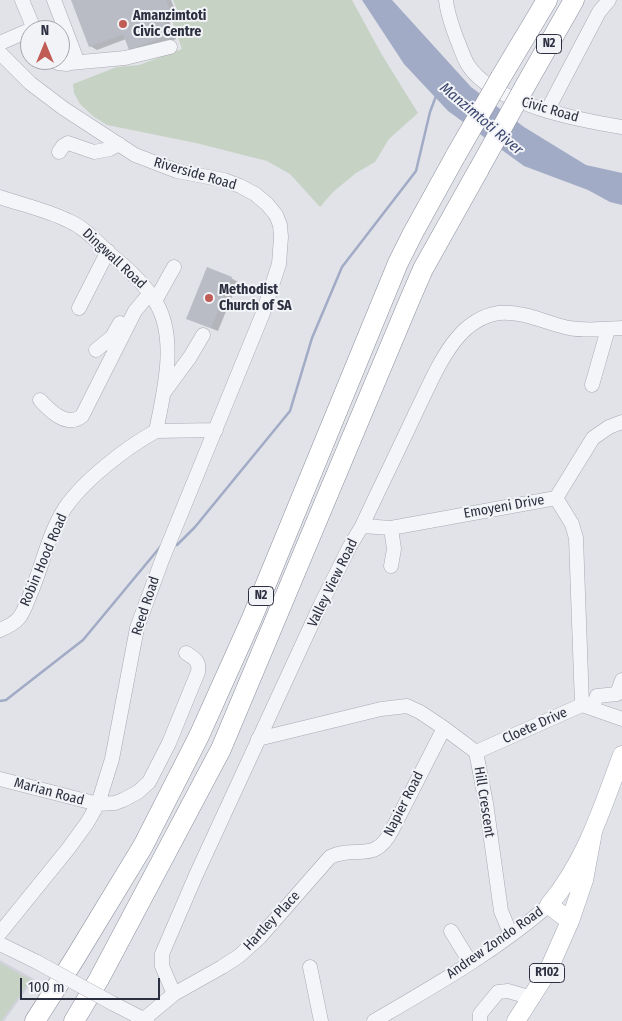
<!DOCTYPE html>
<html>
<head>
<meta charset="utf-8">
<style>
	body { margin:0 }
	#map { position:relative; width:622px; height:1021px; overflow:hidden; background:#e2e3e9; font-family:"Fira Sans Condensed",sans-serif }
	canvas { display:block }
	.north { position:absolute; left:20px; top:20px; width:50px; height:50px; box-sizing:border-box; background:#f2f3f7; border:1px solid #a3a5ad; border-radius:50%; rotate:0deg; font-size:14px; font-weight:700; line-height:20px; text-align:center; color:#2c2f3f }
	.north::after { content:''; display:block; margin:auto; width:18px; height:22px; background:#c05b55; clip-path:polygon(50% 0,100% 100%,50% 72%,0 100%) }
	.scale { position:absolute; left:20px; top:978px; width:140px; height:22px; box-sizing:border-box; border:2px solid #2c2f3f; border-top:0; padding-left:6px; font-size:15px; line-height:18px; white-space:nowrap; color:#2c2f3f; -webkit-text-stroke:4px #f2f3f7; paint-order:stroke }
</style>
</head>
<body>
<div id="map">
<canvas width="622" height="1021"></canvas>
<div class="north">N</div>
<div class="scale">100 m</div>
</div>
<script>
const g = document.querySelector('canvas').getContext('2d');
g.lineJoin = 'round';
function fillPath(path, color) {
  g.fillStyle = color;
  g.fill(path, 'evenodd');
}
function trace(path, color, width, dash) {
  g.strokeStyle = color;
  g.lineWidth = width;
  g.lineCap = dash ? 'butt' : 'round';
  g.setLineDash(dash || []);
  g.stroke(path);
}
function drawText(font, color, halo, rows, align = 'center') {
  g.font = font + ' "Fira Sans Condensed",sans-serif';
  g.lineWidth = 4;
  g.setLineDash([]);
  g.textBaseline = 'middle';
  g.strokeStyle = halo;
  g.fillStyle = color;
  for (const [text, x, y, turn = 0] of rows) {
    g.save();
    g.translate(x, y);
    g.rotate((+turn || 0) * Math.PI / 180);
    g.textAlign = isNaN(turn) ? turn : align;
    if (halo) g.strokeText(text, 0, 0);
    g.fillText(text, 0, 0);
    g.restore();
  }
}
const built = new Path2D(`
	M0,960L34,979L4,1021H0Z`);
const green = new Path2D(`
	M173,0H352L382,55L418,113L389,139L375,162L356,173L333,192L320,207L290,174L267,161L196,143L107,125L93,116L80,104L74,93L73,84L117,67L139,65L182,49L171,17L179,15Z
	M0,963L31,980L1,1021H0Z`);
const water = new Path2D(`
	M362,0H392L471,87L524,127L586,165L622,173V205L610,202L588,190L524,166L448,111L404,64Z`);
const shadow = new Path2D(`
	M73,0H171L177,14L168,18L176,39L138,54L130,49L126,39L97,50L90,46Z
	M231,278L238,282L218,331L195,322Z`);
const stream = new Path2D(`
	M177,545L195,527L290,411L312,338L342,267L416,171L430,112L436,96
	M0,701L6,700L83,640L161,546`);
const building = new Path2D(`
	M71,0H166L170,10L161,14L169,35L129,50L123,34L89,47Z
	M207,267L232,277L211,328L186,319Z`);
const minor = new Path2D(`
	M22,0L34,29
	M446,0C447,13 452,25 456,37C460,46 463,57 468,65C493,104 579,120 622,127
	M0,43L30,30
	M0,53L30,83L63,108L135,155L177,171L224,180L240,186L255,194L267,204L276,215L280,225L281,237L279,264L263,313L162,560L137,628L112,759L98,804L87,823L68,849L0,933
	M52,60L58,63L67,64L74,60L75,55L54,0
	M70,63L125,58L170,47
	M547,111L599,12L609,0
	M59,152L63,146L68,143L94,152L110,149L119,144
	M0,197C23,205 47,210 69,221C85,228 97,242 110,254C126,267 144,283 155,301C178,337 164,392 156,431L216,430
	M155,301L174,267
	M79,308L108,251
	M96,350L112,337L120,323
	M592,385L608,329
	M165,391L190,357L203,335
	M40,400C50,411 67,428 82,416L135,311L150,293
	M556,498L572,524L576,538L582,705
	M556,498L593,438L609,427L622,422
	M362,526L391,528L556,498
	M391,528L394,549L391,566
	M0,630C7,627 14,624 19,618C25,610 28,599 32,590C43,563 49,533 65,508C84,480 127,447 156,431
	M592,708L597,696L617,694L622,680
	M258,739L381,709L407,706L420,712L444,728L476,752L486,803L501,911L511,935
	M476,752L582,705L622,719
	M0,779L98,804L115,803L123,800L138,792L149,782L169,743L198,672C200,661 194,658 186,653
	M451,931L470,962
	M0,944L37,962
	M310,967L321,1021
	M174,994L162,966V954L168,940L196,875L321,604L350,546L362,526C380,487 399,449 417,410C429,386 440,358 458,337C468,325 483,315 499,313C524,311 546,323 569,328C587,331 604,329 622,328
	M112,1003L147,1021
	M144,1019L174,994L222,967L239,956L260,937L330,857C357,844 374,865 392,830L444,728
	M374,1021C434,986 496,951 549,905
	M480,1021V1014L498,992L508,991L532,998`);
const major = new Path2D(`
	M570,921L549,905C586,861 602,808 622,755
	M516,1021L548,971L570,921L584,880L593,832`);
const highway = new Path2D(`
	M501,77L547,0
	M524,88L574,0
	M35,1021L75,958L143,846L199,736L252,618L398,263L413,233L456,155
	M74,1021L99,979L221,749L410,299L423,269L479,169`);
const minorBridge = new Path2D(`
	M37,962L112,1003`);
const highwayBridge = new Path2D(`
	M456,155L501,77
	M479,169L524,88`);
const markers = [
	[123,24,5,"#c05b55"],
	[209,298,5,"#c05b55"]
];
const shields = [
	[549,44,25],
	[261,596,25],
	[547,973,35]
];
const shieldNames = [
	["N2",549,44],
	["N2",261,596],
	["R102",547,973]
];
const poiNames = [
	["Amanzimtoti",133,16],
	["Civic Centre",133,32],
	["Methodist",219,290],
	["Church of SA",219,306]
];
const streetNames = [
	["Civic Road",550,110,16],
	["Riverside Road",195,174,16],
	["Dingwall Road",114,259,43],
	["Emoyeni Drive",504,507,-10],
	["Robin Hood Road",44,560,-67],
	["Valley View Road",333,583,-64],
	["Reed Road",146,606,-72],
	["Cloete Drive",535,726,-24],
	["Marian Road",49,792,15],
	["Hill Crescent",484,802,81],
	["Napier Road",404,804,-63],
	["Hartley Place",272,921,-47],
	["Andrew Zondo Road",495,943,-35]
];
const waterNames = [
	["Manzimtoti River",481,119,40]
];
fillPath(built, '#d1d2db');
fillPath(green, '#c5d2c4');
fillPath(water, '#a1abc5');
fillPath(shadow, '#0003');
trace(stream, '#a1abc5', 2.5);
fillPath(building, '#babcc5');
trace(minor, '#a8a9b3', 15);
trace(major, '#a3a6b3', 19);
trace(highway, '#8b8f9e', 21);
trace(minor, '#f4f5f8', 14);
trace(major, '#fff', 18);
trace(highway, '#fff', 20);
trace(minorBridge, '#a8a9b3', 15, []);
trace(highwayBridge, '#8b8f9e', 21, []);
trace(minorBridge, '#f4f5f8', 14);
trace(highwayBridge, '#fff', 20);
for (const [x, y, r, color] of markers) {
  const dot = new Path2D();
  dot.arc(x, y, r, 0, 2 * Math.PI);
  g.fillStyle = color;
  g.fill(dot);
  trace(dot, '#f2f3f7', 2);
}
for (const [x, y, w] of shields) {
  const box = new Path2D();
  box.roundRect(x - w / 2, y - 9.5, w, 19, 4);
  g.fillStyle = '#f2f3f7';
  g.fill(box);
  trace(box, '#2c2f3f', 1);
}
drawText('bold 12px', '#2c2f3f', null, shieldNames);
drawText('bold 14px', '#2c2f3f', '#f2f3f7', poiNames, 'left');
drawText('14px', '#2c2f3f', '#f2f3f7', streetNames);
drawText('italic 15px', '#3b476f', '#f2f3f7', waterNames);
</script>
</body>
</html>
